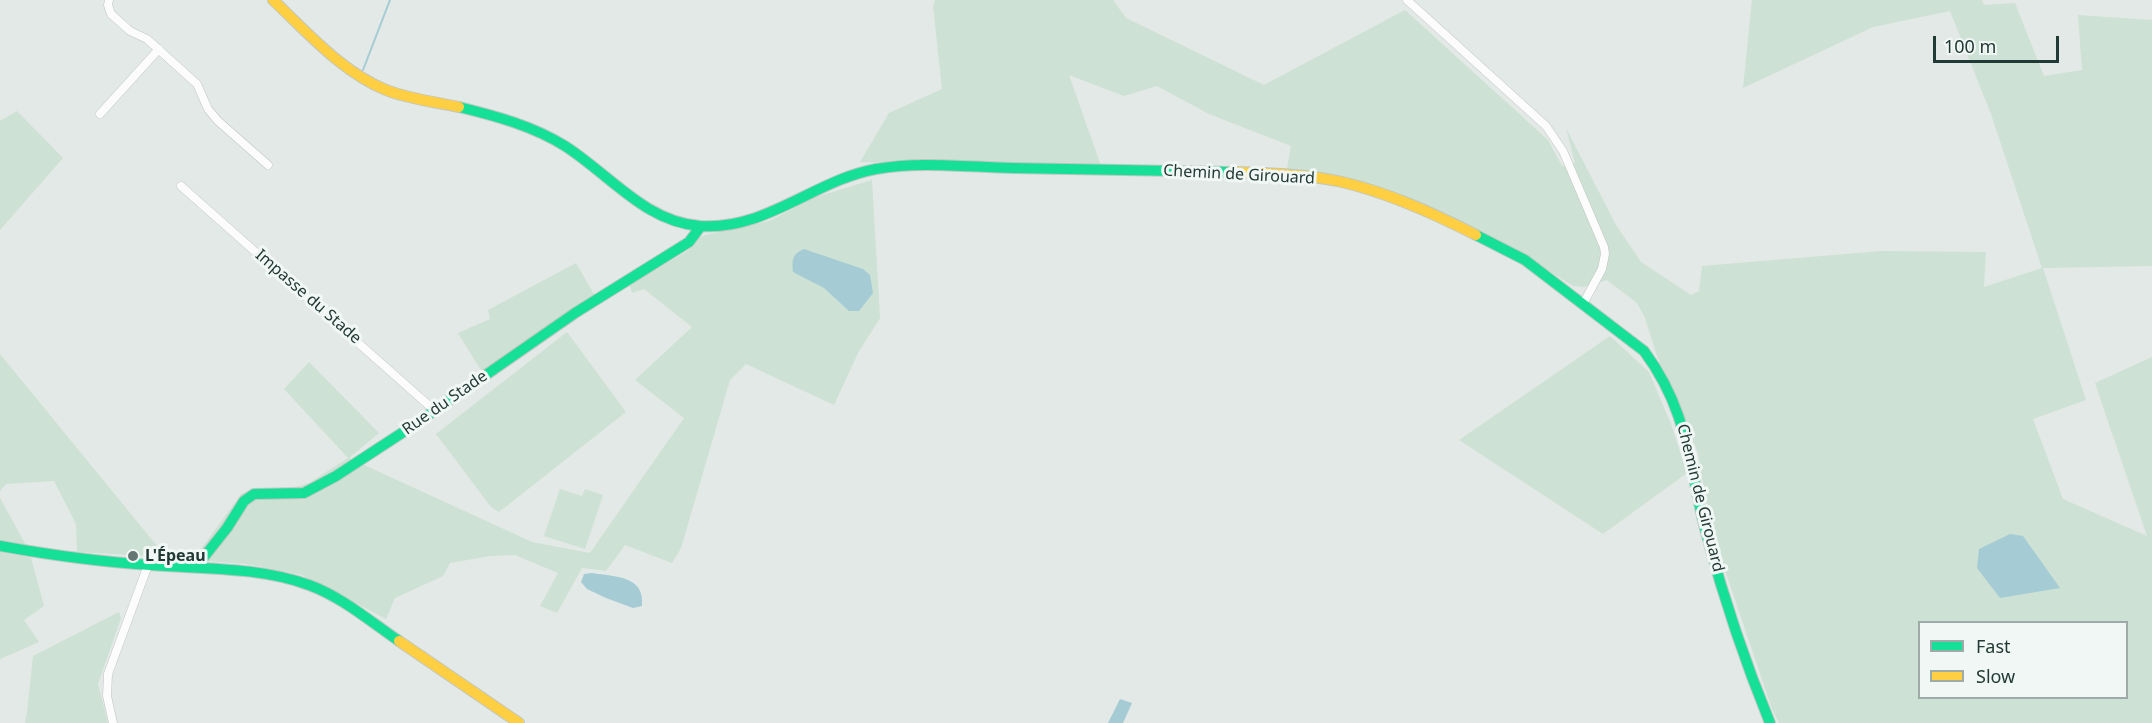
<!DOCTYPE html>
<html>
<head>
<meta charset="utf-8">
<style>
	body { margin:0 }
	#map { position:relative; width:2152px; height:723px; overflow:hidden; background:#e3e9e6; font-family:"Noto Sans",sans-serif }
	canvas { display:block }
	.legend { position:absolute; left:1918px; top:621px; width:210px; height:78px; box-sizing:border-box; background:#f1f7f5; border:2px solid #9eaba8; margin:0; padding:8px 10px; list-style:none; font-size:18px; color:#223a35 }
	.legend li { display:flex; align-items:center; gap:12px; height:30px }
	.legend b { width:30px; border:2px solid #9eaba8 }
	.scale { position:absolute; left:1933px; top:36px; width:126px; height:27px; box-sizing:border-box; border:3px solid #223a35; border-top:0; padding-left:8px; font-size:18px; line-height:21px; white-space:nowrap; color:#223a35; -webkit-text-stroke:4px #f1f7f5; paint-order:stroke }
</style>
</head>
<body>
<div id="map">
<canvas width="2152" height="723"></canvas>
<ul class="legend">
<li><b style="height:8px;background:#16e098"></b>Fast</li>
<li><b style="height:8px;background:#ffcf43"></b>Slow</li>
</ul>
<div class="scale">100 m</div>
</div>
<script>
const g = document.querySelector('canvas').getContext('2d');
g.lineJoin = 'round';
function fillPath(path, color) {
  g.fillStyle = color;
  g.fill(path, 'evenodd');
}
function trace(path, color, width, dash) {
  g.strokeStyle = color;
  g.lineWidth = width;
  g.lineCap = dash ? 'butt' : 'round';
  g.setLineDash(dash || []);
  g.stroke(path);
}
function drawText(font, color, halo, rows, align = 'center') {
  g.font = font + ' "Noto Sans",sans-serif';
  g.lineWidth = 6;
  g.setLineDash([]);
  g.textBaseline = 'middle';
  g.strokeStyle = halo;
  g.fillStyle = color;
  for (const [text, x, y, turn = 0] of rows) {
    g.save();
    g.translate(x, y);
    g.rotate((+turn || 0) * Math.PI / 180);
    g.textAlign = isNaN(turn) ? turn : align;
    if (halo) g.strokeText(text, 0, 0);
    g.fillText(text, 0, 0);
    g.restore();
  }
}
const green = new Path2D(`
	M935,0H1113L1126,18L1264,85L1405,10L1548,140L1562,166L1575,163L1566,128L1616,225L1641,262L1691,295L1699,291L1702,266L1882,251L1986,252L1984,287L2042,268L1991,114L1950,11L1873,27L1743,88L1752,0H1982L1984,5L2015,3L2044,76L2082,70L2078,15L2152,20V266L2043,268L2086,400L2033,419L2063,499L2147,536L2095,383L2152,357V723H1779L1772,709L1710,526L1698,453L1657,356L1645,318L1637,303L1607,280L1584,287L1573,286L1532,260L1372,188L1334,176L1287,169L1291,146L1209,114L1157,86L1124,96L1069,75L1101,166L860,162L889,113L942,89L933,6ZM1920,622H2126V698H1920Z
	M17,111L63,158L0,230V121Z
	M872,180L880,318L858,353L834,405L746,364L730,380L681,548L672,563L625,545L606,571L582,568L557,613L540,606L558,573L515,555L490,556L450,563L443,576L395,598L386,619L302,575L247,564L193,560L242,493L292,488L309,483L348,458L284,389L309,362L379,433L349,458L532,542L590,553L684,418L635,380L692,327L644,289L632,293L630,285L689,250L698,238L706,235L769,221L816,197Z
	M576,263L595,296L482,372L458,333L490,319L488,310Z
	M567,332L626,412L499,512L491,507L436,434Z
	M1610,336L1649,372L1671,424L1687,473L1603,534L1459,440Z
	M0,354L166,557L77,552L76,524L54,481L6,484L0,491Z
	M560,489L582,496L585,489L603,495L585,549L544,536Z
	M0,498L27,547L0,541Z
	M0,552L31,558L44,606L24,620L39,642L0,659Z
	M119,612L121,618L98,684L108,723H25L27,713L33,656Z`);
const water = new Path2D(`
	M804,249L863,269L870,275L873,293L859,311H849L824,288L793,272C792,260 792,254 804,249Z
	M2010,534L2023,536L2060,588L2000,598L1977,568L1979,549Z
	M592,573C615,577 645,575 642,606L633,608L606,598L587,589L581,582L584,574Z
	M1120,699L1132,703L1123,723H1108Z`);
const stream = new Path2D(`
	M363,70L390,0`);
const street = new Path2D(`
	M109,0L108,5L111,14L130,31L147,39L197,84L208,109L218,121L268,165
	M1407,0L1546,126L1563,151L1604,247L1605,254L1602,269L1583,304
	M100,114L159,49
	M181,186L434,410
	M113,723L107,696L108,674L148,565`);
const fast = new Path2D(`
	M459,107C496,116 533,126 565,146C609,174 645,222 700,226C765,231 815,180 876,169C921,161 967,167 1012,168C1085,170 1158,171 1231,172
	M1476,235L1525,260L1644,351C1690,413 1688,466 1707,536C1724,599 1745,662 1770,723
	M0,546C50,555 100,562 150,565C203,569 260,567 309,585C342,597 371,622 399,641
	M196,567L227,528L244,501L254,494L304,493L336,476L408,429L575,313L689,242L701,226`);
const slow = new Path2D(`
	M273,0C307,32 342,72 386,90C409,99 435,102 459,107
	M1231,172C1267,173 1306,174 1342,182C1389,193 1433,213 1476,235
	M399,641L519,723`);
const markers = [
	[133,556,6,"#667773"]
];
const streetNames = [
	["Chemin de Girouard",1239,175,3],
	["Impasse du Stade",308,297,41],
	["Rue du Stade",445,403,-35],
	["Chemin de Girouard",1700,498,76]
];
const poiNames = [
	["L'Épeau",145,556]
];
fillPath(green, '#cde1d4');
fillPath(water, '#a5ccd4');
trace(stream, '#a5ccd4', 2);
trace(street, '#c0c5c3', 9);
trace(fast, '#bfc6c3', 12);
trace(slow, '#bfc6c3', 12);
trace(street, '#fbfcfb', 8);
trace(fast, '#16e098', 10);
trace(slow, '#ffcf43', 10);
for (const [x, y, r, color] of markers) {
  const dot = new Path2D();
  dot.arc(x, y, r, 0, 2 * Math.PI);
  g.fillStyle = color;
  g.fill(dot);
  trace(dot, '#f1f7f5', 2);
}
drawText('16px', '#223a35', '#f1f7f5', streetNames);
drawText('bold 16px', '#223a35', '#f1f7f5', poiNames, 'left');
</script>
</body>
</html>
